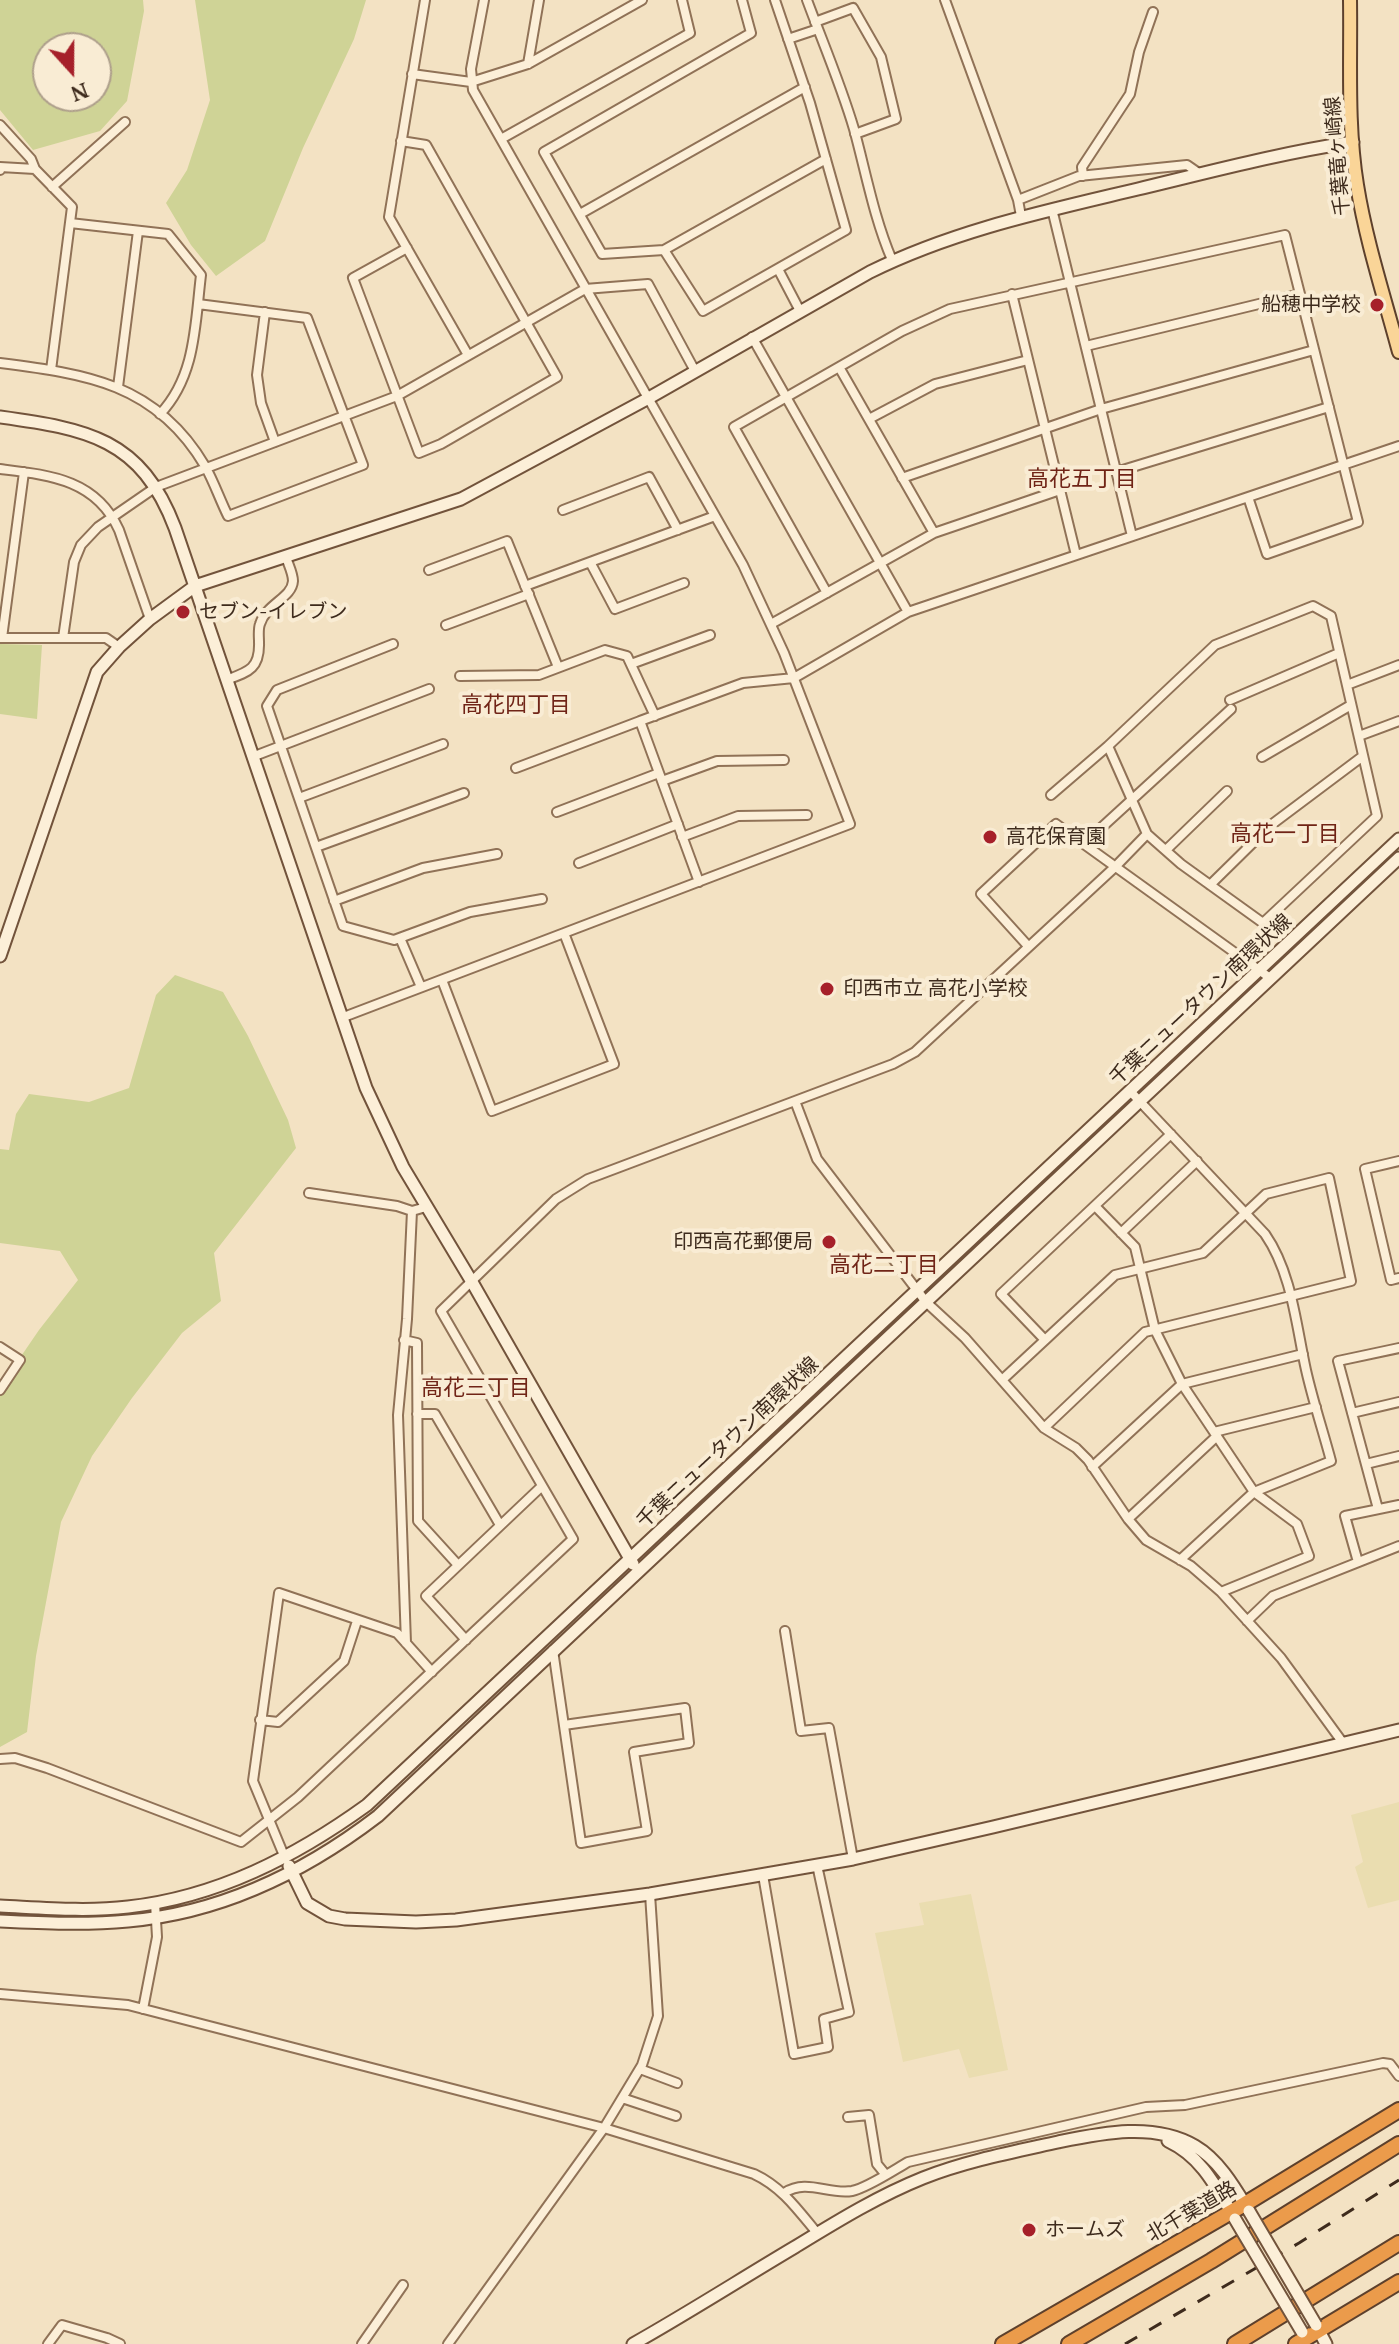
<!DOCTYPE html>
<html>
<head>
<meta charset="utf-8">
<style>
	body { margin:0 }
	#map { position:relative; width:1399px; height:2344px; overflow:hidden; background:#f3e2c3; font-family:"PT Serif",serif }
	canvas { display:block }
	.north { position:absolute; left:32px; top:32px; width:80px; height:80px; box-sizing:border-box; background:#f9ecd4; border:2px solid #ae9f8b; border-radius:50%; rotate:159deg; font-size:22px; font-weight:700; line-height:32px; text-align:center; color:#3e2b1d }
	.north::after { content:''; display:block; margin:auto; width:28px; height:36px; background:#a6202a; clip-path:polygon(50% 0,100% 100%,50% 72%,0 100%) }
</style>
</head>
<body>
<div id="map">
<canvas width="1399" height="2344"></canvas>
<div class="north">N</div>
</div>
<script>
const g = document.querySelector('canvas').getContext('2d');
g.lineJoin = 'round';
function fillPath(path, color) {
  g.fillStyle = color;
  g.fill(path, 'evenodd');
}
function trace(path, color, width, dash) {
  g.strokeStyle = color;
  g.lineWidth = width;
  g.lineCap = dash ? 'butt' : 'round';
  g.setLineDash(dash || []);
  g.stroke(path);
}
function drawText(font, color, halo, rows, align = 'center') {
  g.font = font + ' "PT Serif","Noto Sans JP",serif';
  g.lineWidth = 8;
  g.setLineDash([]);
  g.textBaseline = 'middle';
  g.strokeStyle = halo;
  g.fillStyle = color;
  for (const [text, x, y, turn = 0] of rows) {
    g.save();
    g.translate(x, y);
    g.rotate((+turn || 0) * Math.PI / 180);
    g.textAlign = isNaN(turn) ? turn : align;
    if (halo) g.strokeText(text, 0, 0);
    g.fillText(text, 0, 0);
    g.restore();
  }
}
const farmland = new Path2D(`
	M1399,1802V1900L1368,1908L1355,1867L1363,1862L1351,1815Z
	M971,1894L1008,2070L969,2078L959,2049L903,2062L875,1933L924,1925L919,1903Z`);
const green = new Path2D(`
	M0,0H143L144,11L127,101L100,131L33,150L0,110ZM48,48H96V96H48Z
	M195,0H366L354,39L303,148L265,241L216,276L191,245L166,203L187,170L210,100Z
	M0,644L42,645L37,719L0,714Z
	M175,975L223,992L248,1036L288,1120L296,1148L214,1253L221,1301L182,1333L132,1398L92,1456L61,1522L36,1656L27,1732L0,1747V1387L39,1330L78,1280L60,1251L0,1243V1149L9,1150L16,1114L29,1094L89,1102L129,1088L156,995Z`);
const street = new Path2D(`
	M425,0L389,217L468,355
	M742,0L751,33L544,152L602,254L664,250L703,311L846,230L810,103L775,0
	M807,0C823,43 841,85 854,129C866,173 874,218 892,260
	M945,0L1018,200L1021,216
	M815,22L853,8L881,57L896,119L855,134
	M788,39L818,29
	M528,64L539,0
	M412,74L471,82L528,64L642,0
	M0,125L31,159L35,169
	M501,139L690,33L682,0
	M401,141L426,145L557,377L441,444L419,453L353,278L407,248
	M0,170V167L35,169L72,207L51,370
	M1083,176L1082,167L1130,94L1139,52L1153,12
	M52,187L125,122
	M1018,200L1079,176L1187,165L1200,174
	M1052,209L1132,536
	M580,214L805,87
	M70,223L168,234L201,275C195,324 196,376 160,414
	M664,250L826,159
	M778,269L800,311
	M1012,294L1076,555
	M265,312L257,375L261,403L275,442
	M752,337L908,612
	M1086,346L1300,294
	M0,363C86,374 156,383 205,466C214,482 220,500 228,516L363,465L307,318L198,304
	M839,367L934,533
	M118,387L138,231
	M869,419L935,384L1028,360
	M0,469C49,475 96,479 119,530L150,619
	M1116,472L1329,407
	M902,478L1101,409L1314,350
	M563,510L649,477L678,530
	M590,562L615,609L684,583
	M429,570L507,541L558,667
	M525,586L715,516
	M827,593L734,427L902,331L950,309L1285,235L1358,522L1267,554L1248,497
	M771,624L934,533L1060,490
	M446,625L529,594
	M1,638H106L119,647
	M2,638L24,472
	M63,638L74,562L81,545L98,527L156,487L397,396L585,289L648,284L695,371
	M393,644L277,690L267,706L343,926L394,940L470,912L542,899
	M631,664L710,635
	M460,676L539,675L605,650L627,656L655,716
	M226,680C248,672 260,669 259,642C259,637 258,629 260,624C266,604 292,598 293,581C293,573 288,564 286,557
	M1347,685L1399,665
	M1230,700L1339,653
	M1359,736L1399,721
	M252,757L429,689
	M1262,757L1351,705
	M516,768L640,721
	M662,781L717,761L784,760
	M1051,795L1108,746
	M299,798L443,744
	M557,812L659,773
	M1101,828L1231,709
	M682,837L738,816L807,815
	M316,847L464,793
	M1166,850L1227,791
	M579,863L678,824
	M699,882L640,721L743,683L794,678L908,612L1399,446
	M1210,885L1271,825L1363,756
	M334,901L423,868L497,854
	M400,938L421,987
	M1028,946L981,894L1056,824L1270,978
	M442,980L492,1111L614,1064L564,933
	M341,1018L850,824L784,653L743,565L473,90L471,69L484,0
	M1130,1091L1265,1234C1292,1273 1296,1325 1306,1370C1313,1401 1323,1431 1331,1461L1254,1492L1180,1560
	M795,1101L817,1159L926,1302L965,1338L1044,1428L1076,1448L1088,1460L1128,1519L1146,1540L1191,1566L1221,1592L1281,1658L1343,1743
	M1399,1161L1365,1169L1391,1280L1399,1278
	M309,1193L397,1206L412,1211L426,1207
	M1095,1206L1135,1247L1155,1330L1182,1384L1254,1492L1297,1524L1309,1556L1221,1592
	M1121,1233L1197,1161
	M404,1340L417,1343L418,1521L458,1565
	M1045,1340L1001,1294L1171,1134
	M0,1347L20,1360L0,1390
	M1002,1380L1115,1275L1203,1253L1266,1194L1329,1178L1351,1281L1145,1332L1044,1428
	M1352,1413L1399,1402
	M417,1414H435L500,1525
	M1214,1432L1316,1407
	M1366,1464L1399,1456
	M1092,1467L1182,1384L1303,1354
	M1378,1509L1338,1361L1399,1348
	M1128,1519L1217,1436
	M1358,1562L1345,1516L1399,1505
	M1247,1621L1273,1596L1399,1546
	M785,1631L801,1731L829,1728L853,1859
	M466,1640L426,1596L542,1486
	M406,1643L398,1415L407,1319L412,1211
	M553,1650L581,1843L647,1831L634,1752L689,1743L685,1708L564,1725
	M260,1720L278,1722L344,1661L357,1621
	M0,1759L15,1758L47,1768L241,1842L298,1797L573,1539L441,1311L556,1199L588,1179L893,1064L915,1052L1115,867L1147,834L1181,864L1263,923L1377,816L1331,616L1313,606L1215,645L1108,746L1147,834
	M285,1858L253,1781L279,1593L397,1633L432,1672
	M763,1875L794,2054L828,2047L824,2019L849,2012L817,1865
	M0,1994L128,2005L604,2128L754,2174C782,2187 798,2210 817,2233
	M143,2009L157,1937L155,1903
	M640,2069L677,2083
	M622,2098L676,2116
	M848,2117L869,2115L877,2164L886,2175
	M784,2193C807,2178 828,2195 852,2191C867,2188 894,2170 908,2162L1146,2107L1185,2105L1383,2063L1390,2064L1399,2076
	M48,2344L62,2325L107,2338L120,2344
	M362,2344L403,2285
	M448,2344L604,2128L642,2065L658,2016L650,1894`);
const secondary = new Path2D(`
	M0,417C87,429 141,438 175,528L366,1088L403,1167L472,1282L633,1564
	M0,956L97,672L119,647L150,619L195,586L461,499L647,399L870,272C955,230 1046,211 1138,189C1209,172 1280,153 1353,142
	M289,1866L307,1903L329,1916L345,1919L416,1922L456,1920L650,1894L853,1859L993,1827L1399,1730
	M0,1906C42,1908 86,1912 128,1907C217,1897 295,1857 367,1805L1399,839
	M0,1921C43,1923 86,1925 128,1921C221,1913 305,1872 378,1816L1399,858
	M1168,2141C1202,2157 1216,2187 1234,2217
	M1316,2325L1326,2344
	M633,2344C688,2313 741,2279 795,2247C836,2222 878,2196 923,2178C966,2161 1013,2152 1058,2142C1102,2133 1154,2122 1195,2146C1219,2160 1235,2188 1249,2211`);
const primary = new Path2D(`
	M1350,0C1351,61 1347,124 1357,185C1366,241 1384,296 1399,352`);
const highway = new Path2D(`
	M1003,2344L1245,2204L1399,2110
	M1069,2344L1211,2261L1399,2144
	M1235,2344L1399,2243
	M1296,2344L1399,2282`);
const rail = new Path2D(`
	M1125,2344L1299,2243L1399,2180`);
const secondaryBridge = new Path2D(`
	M1249,2211L1316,2325
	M1235,2219L1302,2332`);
const markers = [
	[1377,305,8,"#a6202a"],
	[183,612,8,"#a6202a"],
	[990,837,8,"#a6202a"],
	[827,989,8,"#a6202a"],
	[829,1242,8,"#a6202a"],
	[1029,2230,8,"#a6202a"]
];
const streetNames = [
	["千葉竜ヶ崎線",1338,156,-95],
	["千葉ニュータウン南環状線",1201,1000,-43],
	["千葉ニュータウン南環状線",728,1443,-43],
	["北千葉道路",1192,2212,-30]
];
const poiNames = [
	["船穂中学校",1361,305,"right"],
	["セブン-イレブン",199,612],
	["高花保育園",1006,837],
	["印西市立 高花小学校",843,989],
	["印西高花郵便局",813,1242,"right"],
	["ホームズ",1045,2230]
];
const neighbourhoodNames = [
	["高花五丁目",1082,480],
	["高花四丁目",516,706],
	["高花一丁目",1285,835],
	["高花二丁目",884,1266],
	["高花三丁目",476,1389]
];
fillPath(farmland, '#eaddb0');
fillPath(green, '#cfd396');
trace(street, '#907257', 12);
trace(secondary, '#72533b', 15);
trace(primary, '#5d402c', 16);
trace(highway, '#5d402c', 18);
trace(street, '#fcefd8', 8);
trace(secondary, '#fcefd8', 11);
trace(primary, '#fad598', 12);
trace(highway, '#eb9b4b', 14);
trace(rail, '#3e2b1d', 3, [14, 14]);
trace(secondaryBridge, '#72533b', 15, []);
trace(secondaryBridge, '#fcefd8', 11);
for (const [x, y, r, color] of markers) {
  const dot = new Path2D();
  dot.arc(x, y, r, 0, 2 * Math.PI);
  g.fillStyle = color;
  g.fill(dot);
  trace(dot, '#f9ecd4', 3);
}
drawText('20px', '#3e2b1d', '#f9ecd4', streetNames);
drawText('20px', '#3e2b1d', '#f9ecd4', poiNames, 'left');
drawText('22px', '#702417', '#f9ecd4', neighbourhoodNames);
</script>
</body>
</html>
